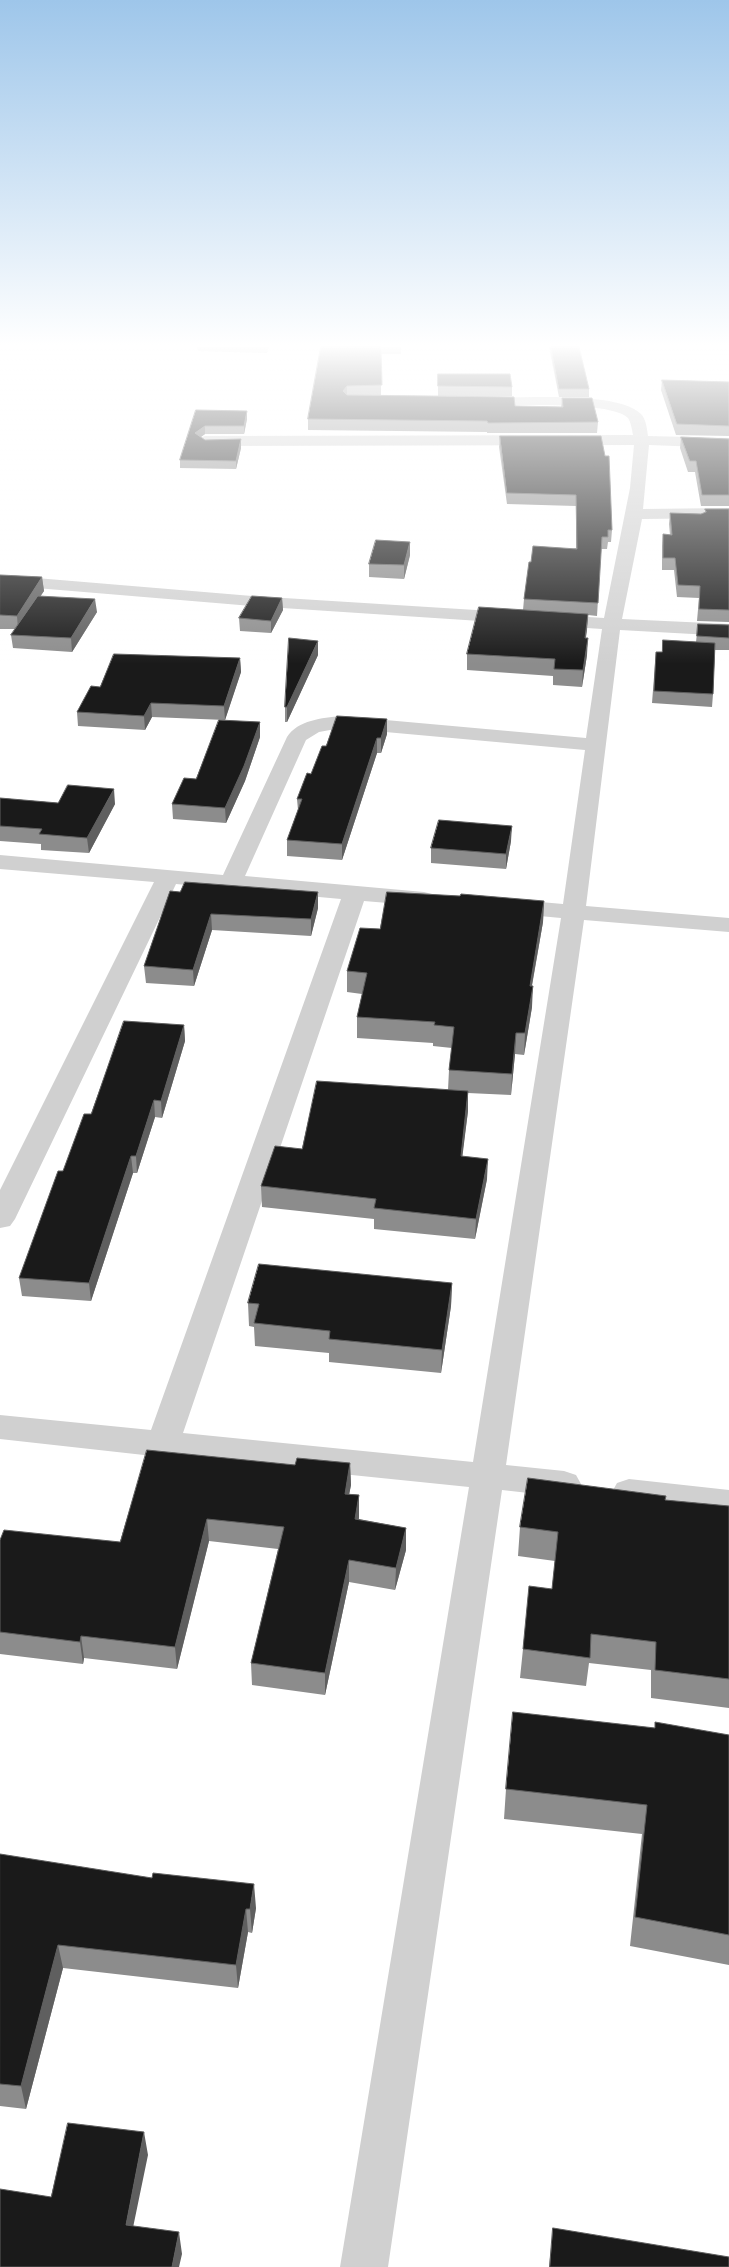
<!DOCTYPE html>
<html>
<head>
<meta charset="utf-8">
<style>
	body { margin:0 }
	canvas { display:block; background:#fff }
</style>
</head>
<body>
<canvas width="729" height="2267"></canvas>
<script>
const g = document.querySelector('canvas').getContext('2d');
g.lineJoin = 'round';
function fillPath(path, color) {
  g.fillStyle = color;
  g.fill(path, 'evenodd');
}
function trace(path, color, width, dash) {
  g.strokeStyle = color;
  g.lineWidth = width;
  g.lineCap = dash ? 'butt' : 'round';
  g.setLineDash(dash || []);
  g.stroke(path);
}
const minor = new Path2D(`
	M536,397C561,397 624,396 641,414C646,419 647,429 648,436L729,438V448L649,445L643,509L729,508V518L642,519L622,619L729,624V636L620,630L586,906L729,918V932L584,920L506,1465L564,1471L576,1475L581,1484L576,1493L564,1497L502,1490L388,2267H340L469,1487L166,1456L162,1457L0,1439V1415L151,1430L341,899L176,884L15,1219L10,1226L0,1228V1190L154,882L0,869V855L223,875L287,737C298,720 322,718 341,716L586,738L602,629L252,606L0,585V575L252,596L604,618L630,488L634,445L205,446L200,444L197,441L200,438L205,436L633,435C632,430 631,422 628,418C610,400 503,406 476,406L469,402L476,398ZM341,728L585,750L563,904L507,899L499,901L495,906L499,911L507,913L561,918L473,1462L183,1433L364,901L424,906L432,904L436,899L432,894L424,892L245,876L306,740L319,732Z
	M629,1479L729,1490V1516L629,1505L617,1501L612,1492L617,1483Z`);
const wall = new Path2D(`
	M197,347H269L267,353L198,351Z
	M321,347H401V354H381V395L515,406L561,407L562,398L598,422L597,433H487V432L308,430V419Z
	M549,347H579L589,389V397H559Z
	M438,374L512,387V396H438Z
	M662,380L729,382V436L676,435L661,390Z
	M196,410L247,419L244,434H205L201,437L205,440L241,448L236,469L180,468V460Z
	M500,436H601L612,530L611,542H608L607,549H601L597,616L588,615L586,638L587,655L582,687L553,685V676L467,670V654L523,610L524,599L531,562L576,548V506L507,504L499,447Z
	M681,437L729,439V506H701L695,472H688L680,448Z
	M705,509H729V622L697,621L699,598L677,597L674,570H662V546L663,534L670,535L669,524L670,513L701,514L705,513Z
	M410,542V555L404,579L369,577V564Z
	M0,575L42,577L44,591L40,596L97,612L72,652L13,648L11,635L15,629H0Z
	M282,598L283,610L271,633L240,631L239,618Z
	M698,624L729,625V650H715L713,694L712,707L652,703L655,664L662,652L696,642Z
	M318,641V655L287,722H285V707Z
	M240,658L241,672L225,720L152,717L145,730L78,726L77,712L100,687Z
	M387,719V734L381,753H377L342,860L287,856V840L298,810L297,799L311,774Z
	M260,722V737L245,781L226,823L173,819L172,804L196,779Z
	M0,798L58,803L115,804L89,853L41,850V844L0,841Z
	M511,841L506,869L431,863V848Z
	M170,891L318,908L311,936L212,930L194,986L146,983L144,966Z
	M544,901L543,922L532,986V1007L524,1055L515,1054L511,1095L468,1093V1111L462,1156L487,1179L475,1239L374,1229V1219L262,1207L261,1186L302,1149L448,1090L449,1070L452,1048L433,1046V1043L357,1038V1017L362,994L347,992V971L380,929Z
	M184,1025L185,1041L162,1118L155,1117L137,1173H133L91,1301L22,1296L19,1278L63,1171L91,1114Z
	M452,1283L451,1306L441,1373L329,1362V1353L255,1346L254,1327L249,1326L248,1303Z
	M350,1463L351,1485L349,1494L359,1495V1519L406,1528V1550L395,1590L349,1582L325,1695L252,1685L251,1663L278,1549L209,1541L177,1669L84,1658L83,1664L0,1654V1540L120,1542L295,1465Z
	M665,1500L729,1506V1708L651,1698V1670L589,1663L586,1686L520,1678L523,1649L552,1589L555,1561L518,1556L520,1527Z
	M654,1728L729,1735V1965L630,1946L642,1834L504,1819L506,1789Z
	M0,1854L256,1908L252,1933L248,1932L238,1988L63,1968L26,2109L0,2106Z
	M553,2228L729,2267H549Z`);
const shadedWall = new Path2D(`
	M347,386V396L343,391Z
	M247,411V419L244,434V426Z
	M205,426V434L195,441V433Z
	M241,439V448L236,469V461Z
	M410,542V555L404,579V565Z
	M42,577L44,591L18,630L17,616Z
	M282,598L283,610L271,633V621Z
	M95,599L97,612L72,652L71,638Z
	M588,614L587,630L583,654Z
	M588,638L587,655L582,687L583,670Z
	M318,641V655L287,722V707Z
	M240,658L241,672L225,720L224,706Z
	M151,703L152,717L145,730L144,716Z
	M387,719V734L381,753V738Z
	M260,722V737L245,781L226,823L225,808Z
	M377,738V753L342,860V844Z
	M114,789L115,804L89,853L87,838Z
	M512,826L511,841L506,869V854Z
	M318,892V908L311,936V919Z
	M544,901L543,922L528,1007L530,986Z
	M211,914L212,930L194,986L193,970Z
	M533,986L532,1007L524,1055L525,1033Z
	M184,1025L185,1041L162,1118L161,1101Z
	M516,1033L515,1054L511,1095L512,1074Z
	M468,1091V1111L460,1176L461,1156Z
	M154,1100L155,1117L137,1173L136,1156Z
	M131,1156L133,1173L91,1301L89,1283Z
	M488,1159L487,1179L475,1239L476,1219Z
	M452,1283L451,1306L441,1373L442,1350Z
	M350,1463L351,1485L345,1516V1494Z
	M359,1495V1517L355,1541V1519Z
	M207,1519L209,1541L177,1669L175,1647Z
	M406,1528V1550L395,1590L396,1568Z
	M349,1560V1582L325,1695V1673Z
	M81,1636L84,1658L83,1664L80,1642Z
	M254,1884L256,1908L252,1933L250,1909Z
	M246,1909L248,1932L238,1988L236,1965Z
	M58,1945L63,1968L26,2109L21,2086Z
	M144,2132L148,2155L129,2247L126,2225Z
	M179,2232L182,2254L179,2267H172Z`);
const building = new Path2D(`
	M321,347H381L382,385L347,386L343,391L347,395L514,397L515,406L563,407L562,398H592L598,422L488,423L487,421L308,419Z
	M551,347H579L589,389H559Z
	M438,374H510L512,387L438,386Z
	M662,380L729,382V426L677,424Z
	M196,410L247,411L244,426H205L195,433L205,440L241,439L236,461L180,460Z
	M500,436H601L605,456H609L612,530H608V537H602L598,603L524,599L529,562H531L533,546L577,549L576,495L507,493Z
	M681,437L729,439V495H702L696,461H690Z
	M705,509H729V610L699,609L700,586L678,585L675,558H663V534L672,535L670,513L701,514L706,512Z
	M376,540L410,542L404,565L369,564Z
	M0,575L42,577L17,616L0,615Z
	M38,596L95,599L71,638L11,635Z
	M252,596L282,598L271,621L239,618Z
	M479,607L588,614L585,638H588L583,670L554,669L555,659L467,654Z
	M698,624L729,625V638L697,636Z
	M289,638L318,641L287,707H285Z
	M663,640L715,643L713,694L654,691L656,652H662Z
	M114,654L240,658L224,706L151,703L144,716L77,712L91,686L100,687Z
	M337,716L387,719L381,738H377L342,844L287,840L302,799H297L307,773L311,774L322,746H326Z
	M219,720L260,722L244,766L225,808L172,804L184,778L196,779Z
	M68,785L114,789L87,838L39,834L42,829L0,826V798L58,803Z
	M439,820L512,826L506,854L431,848Z
	M185,882L318,892L311,919L211,914L193,970L144,966L170,891L180,892Z
	M387,892L460,896L461,894L544,901L530,986H533L525,1033H516L512,1074L449,1070L454,1027L434,1025L435,1022L357,1017L367,973L347,971L360,928L380,929Z
	M124,1021L184,1025L161,1101L154,1100L136,1156H131L89,1283L19,1278L58,1171H63L84,1114H91Z
	M317,1081L468,1091L461,1156L488,1159L476,1219L374,1208L376,1199L261,1186L275,1146L302,1149Z
	M259,1264L452,1283L442,1350L329,1339L330,1331L254,1323L259,1304L248,1303Z
	M147,1450L295,1465L297,1458L350,1463L345,1494L359,1495L355,1519L406,1528L396,1568L349,1560L325,1673L251,1663L284,1527L207,1519L175,1647L81,1636L80,1642L0,1632V1540L4,1530L120,1542Z
	M528,1478L666,1496L665,1500L729,1506V1679L655,1670L656,1642L591,1634L590,1658L523,1649L529,1586L552,1589L558,1532L520,1527Z
	M513,1712L655,1728V1722L729,1735V1935L635,1917L647,1805L506,1789Z
	M0,1854L152,1878L153,1873L254,1884L250,1909H246L236,1965L58,1945L21,2086L0,2084Z
	M68,2123L144,2132L126,2225L179,2232L172,2267H0V2189L51,2197Z
	M553,2228L729,2257V2267H550Z`);
fillPath(minor, '#d0d0d0');
fillPath(wall, '#8c8c8c');
fillPath(shadedWall, '#5f5f5f');
fillPath(building, '#1a1a1a');
trace(building, '#5f5f5f', 1);
const sky = g.createLinearGradient(0, 0, 0, 664);
sky.addColorStop(0, '#9ec6ea');
sky.addColorStop(0.52, '#fff');
sky.addColorStop(1, '#ffffff00');
g.fillStyle = sky;
g.fillRect(0, 0, 729, 664);
</script>
</body>
</html>
